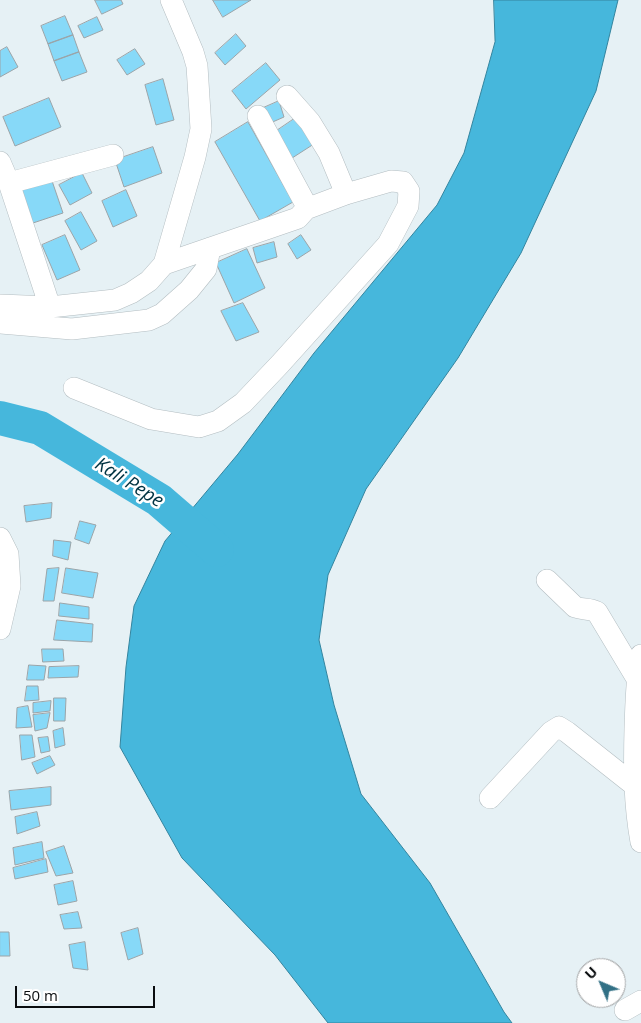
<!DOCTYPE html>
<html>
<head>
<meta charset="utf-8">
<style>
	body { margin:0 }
	#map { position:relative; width:641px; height:1023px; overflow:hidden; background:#e6f1f5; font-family:"Open Sans",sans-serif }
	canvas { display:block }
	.north { position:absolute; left:576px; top:958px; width:50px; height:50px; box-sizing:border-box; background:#fff; border:1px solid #9d9e9f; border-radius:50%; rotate:315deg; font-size:14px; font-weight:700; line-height:20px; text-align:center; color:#0a0d0f }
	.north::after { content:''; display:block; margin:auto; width:18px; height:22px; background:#317085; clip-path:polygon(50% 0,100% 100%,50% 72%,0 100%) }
	.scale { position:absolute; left:15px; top:986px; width:140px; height:22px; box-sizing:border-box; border:2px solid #0a0d0f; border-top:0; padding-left:6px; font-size:15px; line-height:18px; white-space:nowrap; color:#0a0d0f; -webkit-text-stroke:4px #fff; paint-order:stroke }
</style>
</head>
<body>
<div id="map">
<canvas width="641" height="1023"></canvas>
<div class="north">U</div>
<div class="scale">50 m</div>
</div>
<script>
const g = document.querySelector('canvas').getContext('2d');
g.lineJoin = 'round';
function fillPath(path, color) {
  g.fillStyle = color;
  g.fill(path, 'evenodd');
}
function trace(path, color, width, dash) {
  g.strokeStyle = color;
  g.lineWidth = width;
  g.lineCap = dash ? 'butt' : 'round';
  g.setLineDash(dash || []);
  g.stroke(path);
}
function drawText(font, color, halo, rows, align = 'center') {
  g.font = font + ' "Open Sans",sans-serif';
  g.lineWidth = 5;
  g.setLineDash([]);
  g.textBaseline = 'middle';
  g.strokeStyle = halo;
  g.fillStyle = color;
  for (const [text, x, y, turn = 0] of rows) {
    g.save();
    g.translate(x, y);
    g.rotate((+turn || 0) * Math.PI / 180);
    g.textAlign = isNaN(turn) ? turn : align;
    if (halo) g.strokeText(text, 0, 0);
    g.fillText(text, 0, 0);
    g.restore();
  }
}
const water = new Path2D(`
	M494,0H618L596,91L521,253L458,358L366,489L328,575L319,640L334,705L361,794L430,883L504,1012L512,1023H328L275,955L182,858L120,747L126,667L134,606L165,541L238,454L314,353L437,205L464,153L495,42Z`);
const river = new Path2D(`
	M0,418L40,428L159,500L217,550`);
const building = new Path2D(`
	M95,0H121L123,4L102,14Z
	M213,0H251L223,17Z
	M65,16L73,35L48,44L41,26Z
	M97,17L103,30L84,38L78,26Z
	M236,34L246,46L225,65L215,53Z
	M73,35L79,52L54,61L48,44Z
	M7,47L18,67L0,77V51Z
	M135,49L145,64L127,75L117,60Z
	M79,52L87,72L62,81L54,61Z
	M266,63L280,80L246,109L232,91Z
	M163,79L174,120L156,125L145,85Z
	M49,98L61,127L15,146L3,117Z
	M279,101L284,117L268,124L261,109Z
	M300,115L317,142L289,160L272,134Z
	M248,122L293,202L260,221L215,142Z
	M153,147L162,173L124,187L115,160Z
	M82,173L92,193L70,205L59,185Z
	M50,175L63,213L30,224L17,186Z
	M126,190L137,216L113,227L102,201Z
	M81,212L97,241L81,250L65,221Z
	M65,235L80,270L57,280L42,245Z
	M301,235L311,250L297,259L288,244Z
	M274,242L277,257L257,263L253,248Z
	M247,249L265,288L234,303L216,263Z
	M243,303L259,332L236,341L221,311Z
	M52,503L51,518L26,522L24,506Z
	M80,521L96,525L89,544L75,539Z
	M54,540L71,542L68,560L53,556Z
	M59,568L54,601H43L47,569Z
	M66,568L98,573L93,598L62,593Z
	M60,603L89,607V619L59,616Z
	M57,620L93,624L92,642L54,640Z
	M42,649H63L64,661L43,662Z
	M29,665L46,666L44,680H27Z
	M79,666L78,677L48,678L49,667Z
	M27,686H38L39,700L25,701Z
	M54,698H66L65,721H54Z
	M51,701L50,711L33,713V703Z
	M28,706L32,727L16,728L17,708Z
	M50,713L47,728L35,731L33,715Z
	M63,728L65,745L55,748L53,731Z
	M20,735H32L35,757L22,760Z
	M48,737L50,751L41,753L38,738Z
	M50,756L55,765L37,774L32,763Z
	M51,787V805L11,810L9,791Z
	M37,812L40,826L17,834L15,817Z
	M42,842L44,858L15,865L13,848Z
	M64,846L73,873L56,876L46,852Z
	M46,859L48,872L15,879L13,868Z
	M73,881L77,901L58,905L54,885Z
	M78,912L82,928L64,929L60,915Z
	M138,928L143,954L128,960L121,933Z
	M0,932H9L10,956H0Z
	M85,942L88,970L73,968L69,945Z`);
const minor = new Path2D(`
	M287,96L310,122L329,153L346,194
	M258,116L305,203L306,209
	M0,162L9,183L50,307
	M9,183L113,155
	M0,305L50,307L115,300L131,293L149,281L164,264L195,157L201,129L197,66L193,52L171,0
	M0,323L72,329L149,320L162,314L189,290L206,269L210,248
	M74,388L151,419L199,427L218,421L243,403L280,364L388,244L408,206L409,191L403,182L391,181L346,194L306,209L298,218L164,264
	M0,538L8,554L10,586L0,629
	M547,580L575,607C583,610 589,608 597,612L636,677
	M641,655C636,679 636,703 635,728C634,767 634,803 641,842
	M490,798L551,732L559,727L567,732L634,785
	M625,1010L641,1001`);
const waterNames = [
	["Kali Pepe",129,483,32]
];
fillPath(water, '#46b7dc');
trace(water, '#34849e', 1);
trace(river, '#46b7dc', 34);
fillPath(building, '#87d9f8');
trace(building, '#9ba4a8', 1);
trace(minor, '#b3bdc1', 22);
trace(minor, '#fff', 21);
drawText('italic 19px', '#003342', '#fff', waterNames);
</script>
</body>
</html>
